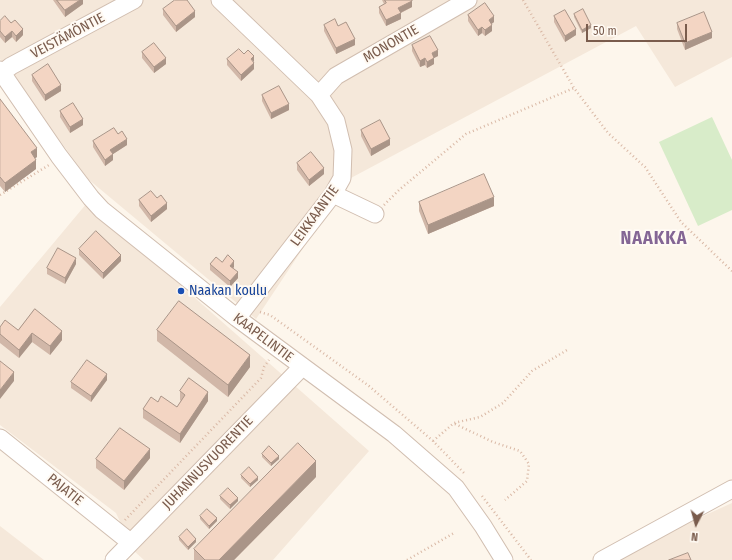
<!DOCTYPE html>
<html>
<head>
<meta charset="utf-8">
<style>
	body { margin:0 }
	#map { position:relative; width:732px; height:560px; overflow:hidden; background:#fdf6ec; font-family:"Fira Sans Condensed",sans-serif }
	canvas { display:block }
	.north { position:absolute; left:676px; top:504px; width:40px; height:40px; -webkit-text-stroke:3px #fffaf3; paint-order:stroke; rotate:186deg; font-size:11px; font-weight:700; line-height:16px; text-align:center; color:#7a5c4d }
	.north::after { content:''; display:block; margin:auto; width:14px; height:18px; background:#7a5c4d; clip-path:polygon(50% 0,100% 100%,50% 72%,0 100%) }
	.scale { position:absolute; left:586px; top:24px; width:101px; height:18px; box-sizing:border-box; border:2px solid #7a5c4d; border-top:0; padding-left:5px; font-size:12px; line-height:14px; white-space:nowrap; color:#7a5c4d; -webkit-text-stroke:3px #fffaf3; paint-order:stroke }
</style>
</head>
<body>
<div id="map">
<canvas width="732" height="560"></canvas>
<div class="north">N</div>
<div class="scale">50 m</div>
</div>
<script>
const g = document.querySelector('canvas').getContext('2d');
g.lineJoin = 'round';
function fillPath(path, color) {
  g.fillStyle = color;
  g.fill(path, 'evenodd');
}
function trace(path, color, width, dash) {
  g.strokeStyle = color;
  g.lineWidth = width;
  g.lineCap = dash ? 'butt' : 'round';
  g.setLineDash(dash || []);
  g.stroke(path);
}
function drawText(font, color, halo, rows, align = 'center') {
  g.font = font + ' "Fira Sans Condensed",sans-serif';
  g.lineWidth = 4;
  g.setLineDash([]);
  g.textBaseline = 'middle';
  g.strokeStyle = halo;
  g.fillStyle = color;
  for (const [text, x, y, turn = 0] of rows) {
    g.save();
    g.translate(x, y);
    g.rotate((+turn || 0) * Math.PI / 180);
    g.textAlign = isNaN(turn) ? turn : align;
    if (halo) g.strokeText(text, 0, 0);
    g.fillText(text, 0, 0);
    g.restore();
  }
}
const residential = new Path2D(`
	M0,0H732V57L675,87L636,26L349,179L256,319L88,179L0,59Z
	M87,203L369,451L273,560H144L134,551L116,513L0,425V307Z
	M732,503V560H606Z
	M0,526L44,560H0Z`);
const green = new Path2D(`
	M712,117L732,160V210L698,226L659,142Z`);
const path = new Path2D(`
	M523,0L574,88L608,133L645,167L681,222L732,271
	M0,195L49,165
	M384,205L399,190L466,134L574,88
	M260,312L270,315L369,386L433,441L465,474
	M455,424L493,442L520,451L529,464L527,481L505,500
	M433,441L454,423L480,417L503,403L532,371L567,350
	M482,496L531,560
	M125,520L261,378L264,367L269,360
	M407,560L454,533`);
const minor = new Path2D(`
	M220,0L319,95L336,121L343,150L342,178L333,194L237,318
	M0,70L59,156L91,198L102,210L237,318L394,434L456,488L483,526L504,560
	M2,73L11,66L134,0
	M319,95L336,76L468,0
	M333,194L375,214
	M0,438L130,542
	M114,560L302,367
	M602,560L732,489`);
const wall = new Path2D(`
	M53,0H83V4L65,17Z
	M382,0H412V7L401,13V19L386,26L379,13V7L384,4Z
	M163,9L195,17L176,32L163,15Z
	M574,14L591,28L582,33L574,17Z
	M468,15L494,22L491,24L492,31L485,36L482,33L478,36L468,21Z
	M554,16L576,35L565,42L554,22Z
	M0,21L11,23L23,35L16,42L12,37L5,43L0,37Z
	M677,23L712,38L685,50L677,29Z
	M324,25L355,45L336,54L324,31Z
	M412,45L438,56L434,58V64L427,68L425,65L420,67L412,51Z
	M142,52L166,64L154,73L142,58Z
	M244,54L254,63V69L241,81L227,65V59Z
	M32,75L61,91L45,101L32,81Z
	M262,95L289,110L271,119L262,101Z
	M0,99L37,157L35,158L36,169L5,192L0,186Z
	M60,111L83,125L70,133L60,117Z
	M361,130L390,145L371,156L361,136Z
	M93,141L127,145L113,154V160L105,166L93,147Z
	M297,163L324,174L309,186L297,170Z
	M157,198L167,209L151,222L139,206V200Z
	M419,202L494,206L428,234L419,211Z
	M79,249L121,261L103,279L79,255Z
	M222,262L234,267L233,268L238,278L230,287L210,270V264Z
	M76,264L65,284L47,274V268Z
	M35,309L62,340L50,355L32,342L19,358L0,343V327L18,330Z
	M157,330L250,367L228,397L157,341Z
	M107,380L91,402L71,388V382Z
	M180,391L208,401L180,443L143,418V409L158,402L177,407L181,401L180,400Z
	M262,454L279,459L271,466L262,457Z
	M150,458L124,490L96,468V459Z
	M241,475L258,480L250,487L241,478Z
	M316,477L234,560H194V549Z
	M220,496L238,501L230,509L220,499Z
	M200,516L217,521L209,529L200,519Z
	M179,537L196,542L188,550L179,540Z`);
const shadedWall = new Path2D(`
	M80,0H83V4L65,17V10Z
	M412,1V7L398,14V8Z
	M195,11V17L176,32V26Z
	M401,13V19L386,26V20Z
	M494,16V22L489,26V20Z
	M492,25V31L485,36V30Z
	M591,25V28L582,33V30Z
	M482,27V33L478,36V30Z
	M23,29V35L16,42V36Z
	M576,29V35L565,42V36Z
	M12,31V37L5,43V37Z
	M712,32V38L685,50V43Z
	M355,39V45L336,54V48Z
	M438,50V56L432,59V53Z
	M254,56V62L251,59Z
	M166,58V64L154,73V67Z
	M425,58V65L420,67V61Z
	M434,58V64L427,68V62Z
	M254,63V69L241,81V75Z
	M61,85V91L45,101V95Z
	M289,104V110L271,119V113Z
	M83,119V125L70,133V127Z
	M127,139V145L110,156V150Z
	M390,139V145L371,156V149Z
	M37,148V157L31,161V152Z
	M113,154V160L105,166V160Z
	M36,160V169L5,192V183Z
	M324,168V174L309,186V180Z
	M494,197V206L428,234V225Z
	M167,203V209L151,222V216Z
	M121,255V261L103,279V273Z
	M76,258V264L65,284V278Z
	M234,261V267L230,272V266Z
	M238,272V278L230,287V281Z
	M62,331V340L50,355V346Z
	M32,333V342L19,358V350Z
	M250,355V367L228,397V385Z
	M14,372V381L0,399V390Z
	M107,374V380L91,402V396Z
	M208,392V401L180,443V434Z
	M150,449V458L124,490V481Z
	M279,456V459L271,466V463Z
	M316,461V477L234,560H219Z
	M258,477V480L250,487V484Z
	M238,498V501L230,509V505Z
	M217,518V521L209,529V526Z
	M196,539V542L188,550V547Z`);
const building = new Path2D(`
	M57,0H80L65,10Z
	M175,0H187L195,11L176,26L163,9Z
	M385,0H412V1L398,8L401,13L386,20L379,7L386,3Z
	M485,3L494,16L489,20L492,25L485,30L482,27L478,30L468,15Z
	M583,9L591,25L582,30L574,14Z
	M565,10L576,29L565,36L554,16Z
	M704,12L712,32L685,43L677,23Z
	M5,16L11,23L15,20L23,29L16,36L12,31L5,37L0,31V21Z
	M335,19L338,26L346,22L355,39L336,48L324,25Z
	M430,36L438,50L432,53L434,58L427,62L425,58L420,61L412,45Z
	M154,43L166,58L154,67L142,52Z
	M239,49L244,54L248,50L254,56L251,59L254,63L241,75L227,59Z
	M48,64L61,85L45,95L32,75Z
	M279,86L289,104L271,113L262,95Z
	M0,99L37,148L31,152L36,160L5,183L0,177Z
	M73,103L83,119L70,127L60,111Z
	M380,120L390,139L371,149L361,130Z
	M114,128L118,134L122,131L127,139L110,150L113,154L105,160L93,141Z
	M311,152L324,168L309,180L297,163Z
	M484,174L494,197L428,225L419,202Z
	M151,191L157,198L161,195L167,203L151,216L139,200Z
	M96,231L121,255L103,273L79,249Z
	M58,248L76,258L65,278L47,268Z
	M228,255L234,261L230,266L238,272L230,281L210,264L216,257L222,262Z
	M179,301L250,355L228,385L157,330Z
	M35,309L62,331L50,346L32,333L19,350L0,334V327L5,320L18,330Z
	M87,360L107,374L91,396L71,382Z
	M0,361L14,372L0,390Z
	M189,378L208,392L180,434L143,409L151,397L158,402L161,396L177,407L185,395L180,391Z
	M120,428L150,449L124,481L96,459Z
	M298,443L316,461L219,560H205L194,549Z
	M269,446L279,456L271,463L262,454Z
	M249,467L258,477L250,484L241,475Z
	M228,488L238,498L230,505L220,496Z
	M207,509L217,518L209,526L200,516Z
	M187,529L196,539L188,547L179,537Z
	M688,553L691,560H669Z`);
const markers = [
	[181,291,4,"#1a4fb4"]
];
const streetNames = [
	["VEISTÄMÖNTIE",68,36,-28],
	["MONONTIE",391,44,-30],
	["LEIKKAANTIE",315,216,-54],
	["KAAPELINTIE",263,338,37],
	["JUHANNUSVUORENTIE",208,463,-46],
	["PAJATIE",65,490,39]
];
const transitNames = [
	["Naakan koulu",189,291]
];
const districtNames = [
	["NAAKKA",654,239]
];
fillPath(residential, '#f5e8da');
fillPath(green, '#d8ecc9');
trace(minor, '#d1beb0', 19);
trace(path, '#d9b8a5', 2.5, [1, 3]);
trace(minor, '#fff', 17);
fillPath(wall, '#d1b7a8');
fillPath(shadedWall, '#aa9588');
fillPath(building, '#f3d5c3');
trace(building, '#aa9588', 1);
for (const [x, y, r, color] of markers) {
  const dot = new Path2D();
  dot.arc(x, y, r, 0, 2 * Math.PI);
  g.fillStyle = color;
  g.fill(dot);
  trace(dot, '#fffaf3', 1.5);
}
drawText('14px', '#7a5c4d', '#fffaf3', streetNames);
drawText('14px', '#164399', '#fffaf3', transitNames, 'left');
g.letterSpacing = '1px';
drawText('bold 18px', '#846695', '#fffaf3', districtNames);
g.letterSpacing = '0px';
</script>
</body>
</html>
